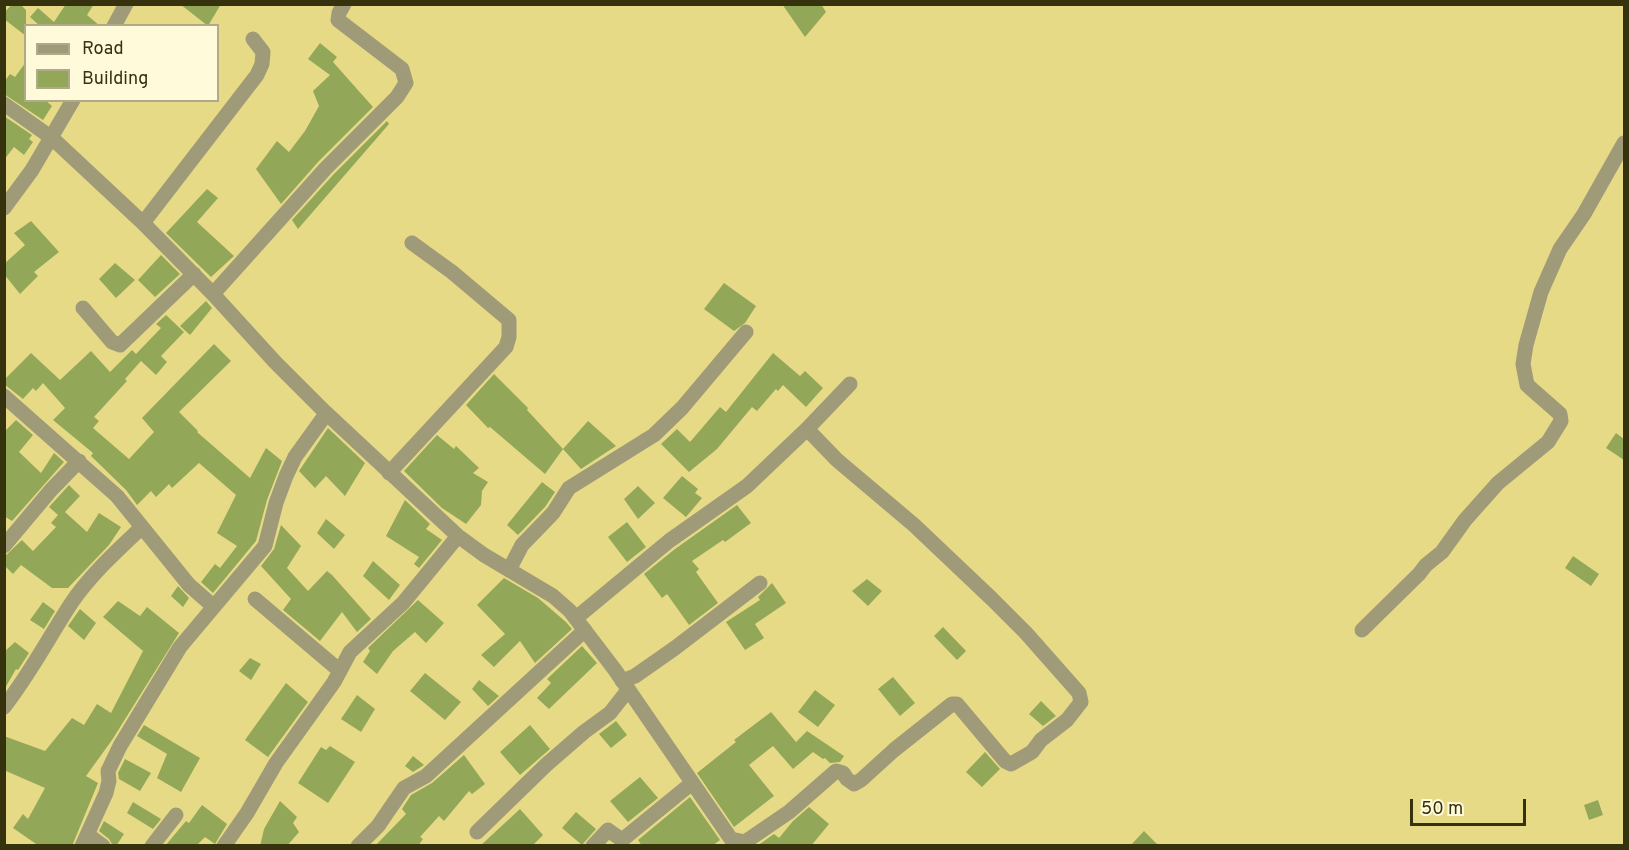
<!DOCTYPE html>
<html>
<head>
<meta charset="utf-8">
<style>
	body { margin:0 }
	#map { position:relative; width:1629px; height:850px; overflow:hidden; background:#e7da86; font-family:Overpass,sans-serif }
	canvas { display:block }
	.frame { position:absolute; inset:0; border:6px solid #37320e; pointer-events:none }
	.legend { position:absolute; left:24px; top:24px; width:195px; height:78px; box-sizing:border-box; background:#fffbda; border:2px solid #afab88; margin:0; padding:8px 10px; list-style:none; font-size:18px; color:#37320e }
	.legend li { display:flex; align-items:center; gap:12px; height:30px }
	.legend b { width:30px; border:2px solid #afab88 }
	.scale { position:absolute; left:1410px; top:799px; width:116px; height:27px; box-sizing:border-box; border:3px solid #37320e; border-top:0; padding-left:8px; font-size:18px; line-height:21px; white-space:nowrap; color:#37320e; -webkit-text-stroke:4px #fffbda; paint-order:stroke }
</style>
</head>
<body>
<div id="map">
<canvas width="1629" height="850"></canvas>
<div class="frame"></div>
<ul class="legend">
<li><b style="height:8px;background:#9f9b79"></b>Road</li>
<li><b style="height:16px;background:#93a758"></b>Building</li>
</ul>
<div class="scale">50 m</div>
</div>
<script>
const g = document.querySelector('canvas').getContext('2d');
g.lineJoin = 'round';
function fillPath(path, color) {
  g.fillStyle = color;
  g.fill(path, 'evenodd');
}
function trace(path, color, width, dash) {
  g.strokeStyle = color;
  g.lineWidth = width;
  g.lineCap = dash ? 'butt' : 'round';
  g.setLineDash(dash || []);
  g.stroke(path);
}
const building = new Path2D(`
	M12,4H20L26,10V36L4,19V13Z
	M66,4H94L87,15L100,26H40L30,17L38,8L54,22Z
	M180,4H221L208,26Z
	M782,4H821L826,12L805,37Z
	M320,43L337,57L333,62L373,107L319,161L281,204L256,169L277,141L289,152L305,131L319,106L313,91L330,75L308,59Z
	M26,62V100H45L52,106L43,120L4,94V82L10,74L15,77Z
	M4,116L32,135L29,139L33,142L24,155L14,147L4,160Z
	M387,121L389,124L298,229L292,220L333,175Z
	M207,189L218,198L197,222L234,256L211,277L166,233Z
	M31,221L59,252L34,272L38,276L20,294L4,274V264L25,245L14,233Z
	M161,255L180,274L155,297L138,280Z
	M115,263L135,280L116,298L99,279Z
	M724,283L756,306L745,323L734,331L704,309Z
	M206,301L212,308L190,335L180,326Z
	M166,315L184,332L161,356L167,362L156,375L141,361L125,379L127,381L94,417L99,421L93,428L129,459L154,432L142,418L214,344L231,361L179,412L198,431L197,432L250,478L266,448L282,461L267,500L256,541L213,593L201,582L215,564L220,568L237,546L217,533L236,495L199,463L172,488L169,484L156,497L151,491L137,505L126,490L91,456L93,453L53,420L65,408L43,383L36,391L33,388L23,399L4,384V380L31,353L60,380L91,351L110,372L132,350L136,354L161,328L156,324Z
	M773,353L800,376L805,371L823,388L806,407L783,385L778,391L776,389L757,411L752,407L717,449L689,472L661,444L677,429L690,442L720,407L726,412Z
	M494,374L528,408L527,410L563,449L545,474L490,427L488,428L466,405Z
	M16,420L33,435L19,452L41,473L54,453L64,462L12,521L4,516V432Z
	M588,421L616,446L581,469L563,449Z
	M328,428L365,463L345,496L326,476L315,488L299,471Z
	M1616,433L1624,439V460L1606,448Z
	M437,435L454,449L456,446L479,468L473,473L488,482L482,491L481,505L466,524L442,508L404,471Z
	M682,476L698,489L695,493L702,498L686,517L663,498Z
	M542,482L555,492L545,507L518,535L507,525Z
	M69,485L80,496L65,512L87,532L99,513L121,527L109,545L68,588H52L21,565L13,574L4,565V557L22,540L33,551L56,527L51,523L58,515L49,507Z
	M638,486L655,503L638,519L624,499Z
	M405,500L430,524L426,529L442,540L419,568L414,564L419,557L386,536Z
	M737,505L751,523L725,542L723,540L692,561L699,569L696,572L718,603L689,625L667,594L662,598L644,574L675,549Z
	M326,519L345,535L334,549L317,533Z
	M627,522L646,547L627,562L608,537Z
	M281,525L301,546L287,568L308,591L327,571L332,575L371,619L357,632L342,612L320,641L283,610L291,599L261,566L274,549Z
	M1573,556L1599,574L1591,586L1565,568Z
	M373,561L400,585L389,600L363,576Z
	M504,578L538,598L566,622L572,629L535,663L520,641L494,667L481,655L505,634L477,605Z
	M867,579L882,591L868,606L852,591Z
	M772,583L786,603L755,624L764,638L745,650L726,622L760,600L758,597Z
	M178,586L189,598L183,607L171,596Z
	M418,600L444,623L426,643L415,632L393,651L377,674L363,662L370,651L368,648Z
	M118,601L140,616L147,607L179,633L112,740L86,776L98,783L72,846H39L13,828L23,814L28,819L45,788L6,771L4,773V736L45,751L72,718L84,725L97,704L111,713L143,651L103,617Z
	M43,602L55,611L44,629L30,620Z
	M80,609L96,623L84,640L68,626Z
	M943,627L966,651L957,660L934,636Z
	M15,642L29,653L18,670L16,669L4,690V652Z
	M582,646L597,663L549,709L537,698L551,683L547,679Z
	M250,658L261,664L251,680L239,671Z
	M425,673L461,702L445,720L410,691Z
	M893,677L915,703L900,716L878,689Z
	M479,680L499,696L488,706L472,689Z
	M286,683L308,702L268,757L245,740Z
	M815,690L835,705L818,727L798,712Z
	M357,695L375,709L361,732L341,719Z
	M1041,701L1056,716L1043,726L1029,714Z
	M771,712L796,742L807,731L844,756L840,762L830,763L825,758L823,759L813,752L793,769L773,746L749,765L774,796L734,827L697,773L736,742L734,740Z
	M616,721L627,735L611,748L599,734Z
	M144,725L200,758L181,792L157,778L167,754L137,736Z
	M530,725L550,749L520,775L500,752Z
	M330,746L355,762L328,803L298,783L321,747L326,750Z
	M985,752L1000,769L982,787L966,772Z
	M464,755L485,784L472,794L469,791L444,821L439,816L420,837L423,839L418,846H375L406,814L402,809L411,795L432,783Z
	M413,756L424,765L413,772L405,766Z
	M125,759L151,773L140,791L119,779L118,773Z
	M640,777L658,798L628,822L610,801Z
	M690,797L720,840L712,846H642L638,840Z
	M1598,800L1603,815L1589,820L1584,805Z
	M280,801L297,817L293,823L299,832L287,846H260L264,829Z
	M133,802L161,819L153,829L127,813Z
	M202,805L227,824L215,844L205,837L196,846H165L186,821L189,823Z
	M809,807L829,824L811,846H757L774,834L779,838L793,821Z
	M520,809L543,835L532,846H480Z
	M576,812L596,829L582,845L562,828Z
	M104,821L124,834L116,846H113L109,839L99,831Z
	M1144,831L1159,846H1130Z`);
const minor = new Path2D(`
	M114,26L126,4
	M4,104L52,138L143,223L213,294L275,362L324,411L458,536L484,555L553,596L570,611L615,670L731,839L745,842L789,812L836,771L843,773L847,779L854,784L861,780L894,750L952,704H957L1005,761L1011,764L1032,752L1041,740L1067,720L1081,702L1079,693L1026,633L992,599L914,525L837,460L807,429
	M4,208L32,170L73,100
	M143,223L257,75L262,64L263,52L253,39
	M213,294L326,168L397,97L406,83L402,69L338,20L339,13L344,4
	M83,308L112,342L120,345L194,274
	M4,396L117,496L189,585L213,606
	M389,473L506,347L509,337V320L452,272L412,243
	M4,546L51,490L79,461
	M509,570L522,545L553,513L569,488L654,435L682,408L746,332
	M255,599L340,671
	M576,618L669,541L747,486L807,429L850,384
	M1362,630L1419,574L1426,565L1442,552L1465,520L1498,483L1548,442L1561,421L1560,414L1527,385L1523,364L1526,345L1541,292L1560,249L1584,214L1624,143
	M622,681L635,676L675,648L760,583
	M4,707C30,674 49,637 72,602C91,574 117,551 142,527
	M477,832L546,765L584,732L610,713L628,690
	M88,835L103,846
	M82,846L106,793L109,781L108,771L120,746L180,647L265,546L276,503L286,476L295,457L326,414
	M152,846L176,815
	M224,846L247,813L276,763L334,682L350,652L403,603L458,536
	M358,846L378,826L404,788L426,776L585,630
	M593,846L608,830L622,840L692,783`);
fillPath(building, '#93a758');
trace(minor, '#9f9b79', 15);
</script>
</body>
</html>
